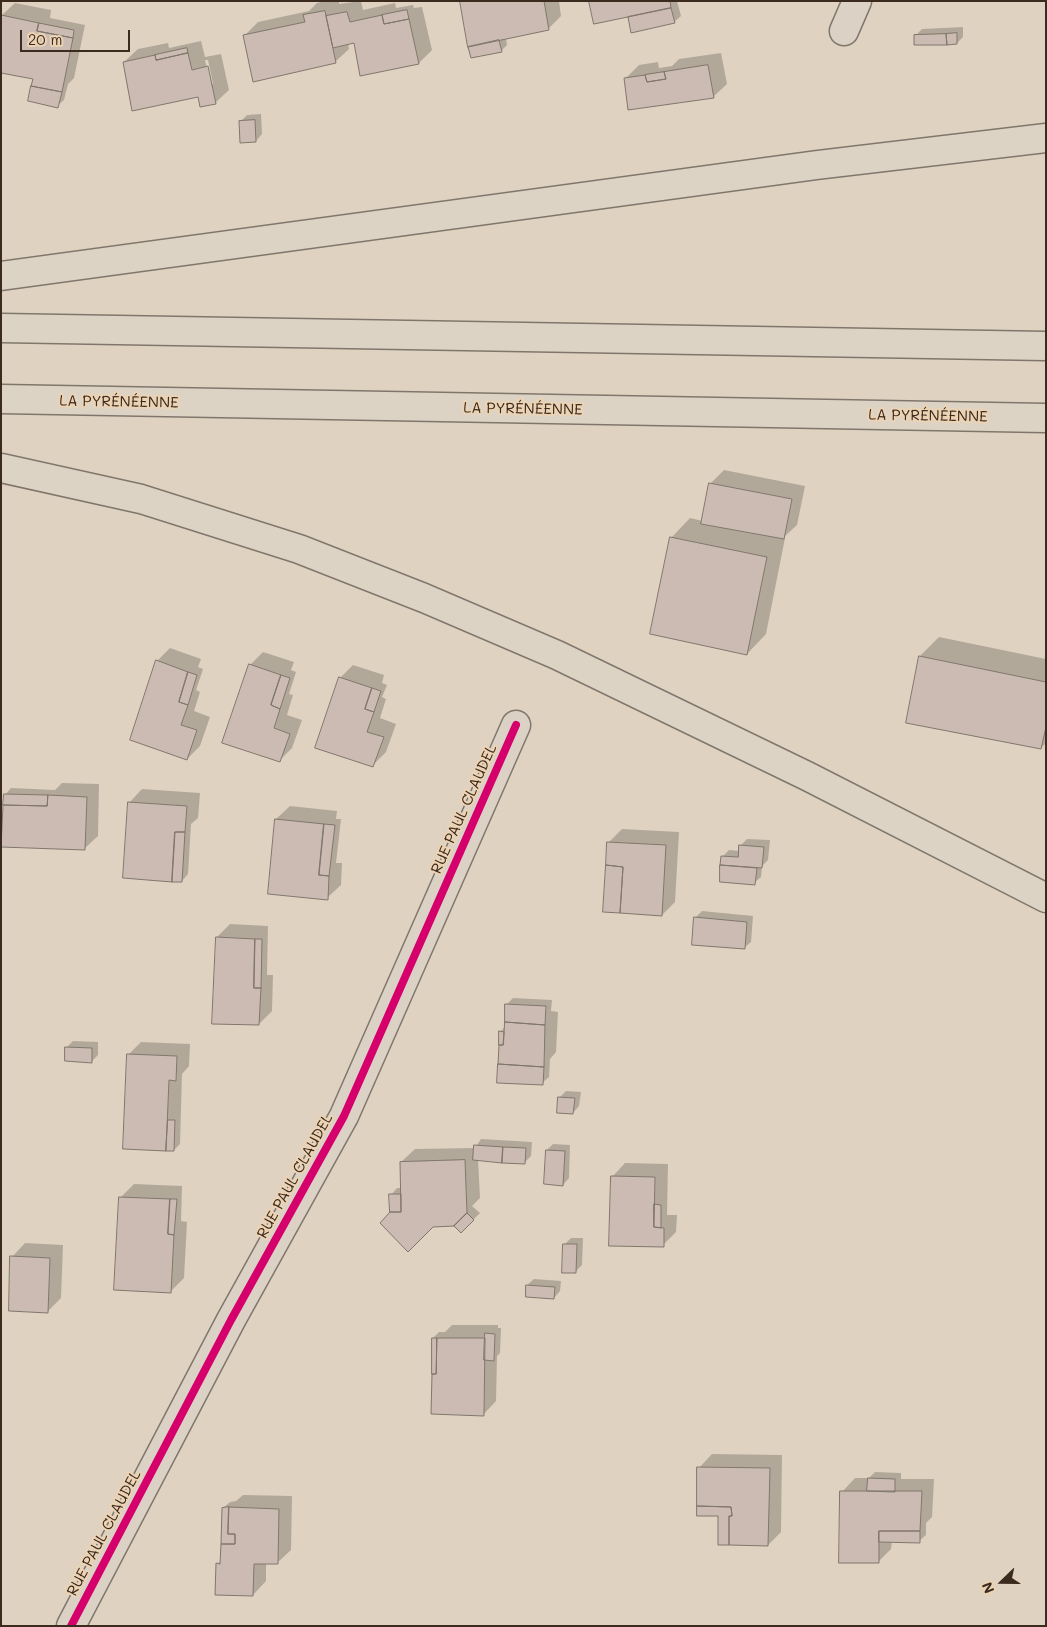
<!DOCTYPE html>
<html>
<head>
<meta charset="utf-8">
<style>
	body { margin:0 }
	#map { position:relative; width:1047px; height:1627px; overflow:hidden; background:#dfd2c1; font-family:Mali,sans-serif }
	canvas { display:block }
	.frame { position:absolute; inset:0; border:2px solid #3b2a1e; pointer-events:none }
	.north { position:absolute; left:977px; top:1557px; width:50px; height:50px; -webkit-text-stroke:4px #ecd3b4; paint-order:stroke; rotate:248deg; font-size:14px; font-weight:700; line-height:20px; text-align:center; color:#3b2a1e }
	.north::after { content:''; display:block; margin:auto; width:18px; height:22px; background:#3b2a1e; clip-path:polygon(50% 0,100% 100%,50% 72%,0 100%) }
	.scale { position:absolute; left:20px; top:30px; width:110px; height:22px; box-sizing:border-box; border:2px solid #3b2a1e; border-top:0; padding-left:6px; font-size:15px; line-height:18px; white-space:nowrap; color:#3b2a1e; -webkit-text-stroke:4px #ecd3b4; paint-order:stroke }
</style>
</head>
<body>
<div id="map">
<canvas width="1047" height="1627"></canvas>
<div class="frame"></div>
<div class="north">N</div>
<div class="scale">20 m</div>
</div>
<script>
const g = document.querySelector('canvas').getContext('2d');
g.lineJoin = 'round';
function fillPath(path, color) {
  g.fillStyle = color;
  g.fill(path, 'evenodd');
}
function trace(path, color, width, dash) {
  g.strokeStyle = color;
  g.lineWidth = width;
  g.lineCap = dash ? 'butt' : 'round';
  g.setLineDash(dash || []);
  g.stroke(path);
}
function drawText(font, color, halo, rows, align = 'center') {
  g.font = font + ' Mali,sans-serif';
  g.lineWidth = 4;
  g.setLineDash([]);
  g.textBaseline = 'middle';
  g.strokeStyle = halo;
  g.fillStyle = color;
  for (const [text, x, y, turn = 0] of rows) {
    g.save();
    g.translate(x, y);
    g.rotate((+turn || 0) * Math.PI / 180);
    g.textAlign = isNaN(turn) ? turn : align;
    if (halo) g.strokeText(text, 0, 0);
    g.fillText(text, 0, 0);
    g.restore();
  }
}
const shadow = new Path2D(`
	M324,1H339V4L361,1L363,10L395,3L396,8L413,5L414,8L422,7L432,50L419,63L355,42L348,43L349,49L335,62L244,36L258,22L309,11L317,3Z
	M461,1H559L561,16L548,29L506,38L507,45L501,51Z
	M590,1H677L681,16L674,22L629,17L632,15Z
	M15,3L51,10L50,18L85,25L74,78L68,84L64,100L57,106L1,16Z
	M963,27V37L957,43L915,36L922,29Z
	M201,41L205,57L221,54L229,90L215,103L124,62L138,49L168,43L169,48ZM205,60H208L213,84H210Z
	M721,53L727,84L713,97L626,78L639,65L658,62L659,68L672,66L679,59Z
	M261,114L262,134L256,141L240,122L247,115Z
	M724,470L805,486L797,525L784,537L785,538L766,634L747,654L671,538L690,518L703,521L710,484Z
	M939,637L1046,659V743L1041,748L920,656Z
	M170,648L201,659L198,667L203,669L196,690L200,692L194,711L210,717L200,746L187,759L157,661Z
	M263,652L294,662L291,670L296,672L289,694L293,695L287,715L302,720L292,748L279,761L250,665Z
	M353,665L384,675L382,683L387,685L382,697L386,699L380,718L396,724L386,752L373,765L340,678Z
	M62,783L99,784L98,836L84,849L5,795L11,788L55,790Z
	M142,789L200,793L198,818L191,824L188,874L182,881L129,803Z
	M290,806L337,811L336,819H341L336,863H342L341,885L327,898L276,819Z
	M622,829L679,832L675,902L662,915L604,911L609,842Z
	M747,839L770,840L768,860L762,866L761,877L754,883L721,881L722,857L729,850L740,851L741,845Z
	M702,911L753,916L751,942L744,948L695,918Z
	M230,924L268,926L267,975H273L272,1011L259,1024L217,937Z
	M513,998L552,1000L551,1011L558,1012L556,1052L550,1059L549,1077L542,1083L499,1082L500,1032L506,1026V1005Z
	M73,1041L98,1042V1055L91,1062L67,1047Z
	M141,1042L190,1044L189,1066L182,1074L180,1144L174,1150L124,1148L128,1055Z
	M566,1091L581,1092L579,1106L573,1113L559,1098Z
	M481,1139L532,1142L531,1156L525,1162L478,1159L480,1198L472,1206L480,1213L461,1232L454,1225L393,1210L391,1195L397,1188H402L401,1162L415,1149L475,1148Z
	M553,1144L570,1145L569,1178L563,1185L547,1150Z
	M625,1163L668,1164L667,1215H677L676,1232L663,1245L612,1177Z
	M134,1184L182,1186L181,1221L187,1222L184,1278L171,1291L121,1197Z
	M571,1238H583L582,1265L575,1272L564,1245Z
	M25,1243L63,1245L61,1298L47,1312L12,1257Z
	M534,1279L561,1281L560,1291L554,1298L527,1285Z
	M452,1325H498V1328H501L500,1353L497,1356L496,1401L483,1415L433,1338L439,1332H445Z
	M712,1454L782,1455L781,1532L768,1545L720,1515L699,1468Z
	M875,1472L901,1473V1479H934L932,1517L926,1523V1535L919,1541H892L891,1549L878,1562L842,1492L855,1478H869Z
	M243,1495L292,1496L291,1550L277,1563H266V1581L253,1595L217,1564L222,1560L223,1508L230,1502L236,1501Z`);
const building = new Path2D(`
	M460,1H544L549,30L468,47Z
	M589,1H670L671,8L594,24Z
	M671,8L675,23L631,33L628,17Z
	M407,10L409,19L384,24L382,15Z
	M325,11L336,63L253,82L243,35L305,22L303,15Z
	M347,12L350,22L382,15L384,24L409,19L419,64L360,76L354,43L333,48L326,16Z
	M1,15L39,23L37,31L73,38L62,92L31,86L33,79L1,73Z
	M39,23L74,30L73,38L37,31Z
	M957,33V44L947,45L946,34Z
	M946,34L947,45H914V35Z
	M499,40L502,52L471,58L468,47Z
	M187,48L188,53L156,60L155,55Z
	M188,53L192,70L208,66L216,104L200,107L198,97L132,111L123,62L155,55L156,60Z
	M708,65L714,98L628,110L624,78L645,75L647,82L666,79L664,72Z
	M664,72L666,79L647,82L645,75Z
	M31,86L62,92L58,108L28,101Z
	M255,120L256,142L240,143L239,121Z
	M709,483L792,499L784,539L701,524Z
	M670,537L767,557L747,655L650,634Z
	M919,656L1046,682V727L1041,749L906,723Z
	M156,660L188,672L179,702L188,705L181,725L197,730L187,760L130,740Z
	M249,664L281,675L271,705L280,709L274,728L290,734L280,762L222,743Z
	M188,672L197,675L188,705L179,702Z
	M281,675L290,678L280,709L271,705Z
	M339,677L372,688L365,709L374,712L367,732L384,737L373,767L315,748Z
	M372,688L381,691L374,712L365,709Z
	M4,794L48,795L47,806L3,805Z
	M48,795L87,797L85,850L1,847L3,805L47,806Z
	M128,802L187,806L185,832H175L172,882L123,878Z
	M275,819L324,824L319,875L329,876L328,900L268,894Z
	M324,824L335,825L329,876L319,875Z
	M175,832H185L182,882H172Z
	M607,842L666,845L662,916L620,913L623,867L606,865Z
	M739,845L764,847L762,868L720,865L721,856L738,857Z
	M606,865L623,867L620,913L603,912Z
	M720,865L757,868L755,885L720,882Z
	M694,917L747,922L745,949L692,945Z
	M216,937L255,939L254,988H261L259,1025L212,1024Z
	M255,939H262L261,988H254Z
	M505,1004L546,1006L545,1025L505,1022Z
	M505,1022L545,1025L544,1067L498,1064L499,1045H503Z
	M499,1031L504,1032L503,1045H499Z
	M65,1047L92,1048V1063L65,1061Z
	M127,1054L177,1056L176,1081L169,1080L166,1151L123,1149Z
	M498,1064L544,1067L543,1085L497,1083Z
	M558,1097L575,1098L573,1114L557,1113Z
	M168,1120H175L174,1151H166Z
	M474,1145L503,1147L502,1163L473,1160Z
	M503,1147L526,1148L525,1164L502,1163Z
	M546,1150L565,1151L563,1186L544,1184Z
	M465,1160L467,1213L454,1226L433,1227L408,1252L380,1223L390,1212H401L400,1162Z
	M611,1176L655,1177L654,1227L664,1228V1247L609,1246Z
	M389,1194H401V1212H390Z
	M119,1197L170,1199L168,1234L174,1235L171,1293L114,1290Z
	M170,1199H177L174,1235L168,1234Z
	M654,1204L661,1205V1228L654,1227Z
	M467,1213L474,1220L461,1233L454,1226Z
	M563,1244H577L576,1273H562Z
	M10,1256L50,1258L48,1313L9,1311Z
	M526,1285L555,1287L554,1299L526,1297Z
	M485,1333L495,1334L494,1361L484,1360Z
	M432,1338H437L436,1374H432Z
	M437,1338H485L484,1416L431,1414L432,1374H436Z
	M697,1467L770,1468L768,1546L729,1545V1516H732L731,1507L697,1506Z
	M868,1478L895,1479V1492L867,1491Z
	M840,1491H922L920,1531H879V1563H839Z
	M697,1506L731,1507L732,1516H729V1545H718V1516H697Z
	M229,1507L279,1509L278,1564H254L253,1596L215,1595L216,1563L220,1564L221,1544H235V1534H228Z
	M229,1507L228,1534H235V1544H221L222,1508Z
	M879,1531H920V1543L879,1542Z`);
const minor = new Path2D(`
	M844,31L857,1
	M71,1626L231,1320L344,1116L516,725`);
const highway = new Path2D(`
	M1,276L817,165L1046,138
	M1,328L1046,346
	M1,399L1046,418
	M1,468L141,499L299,549L424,598L557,655L807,776L1046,898`);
const cycleway = new Path2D(`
	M71,1626L231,1320L344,1116L516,725`);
const streetNames = [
	["LA PYRÉNÉENNE",119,402,1],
	["LA PYRÉNÉENNE",523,409,1],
	["LA PYRÉNÉENNE",928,416,1],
	["RUE PAUL CLAUDEL",464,809,-66],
	["RUE PAUL CLAUDEL",295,1176,-61],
	["RUE PAUL CLAUDEL",104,1533,-62]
];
fillPath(shadow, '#0003');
fillPath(building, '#ccbbb2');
trace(building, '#80776c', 1);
trace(minor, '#80776c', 31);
trace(highway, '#80776c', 31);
trace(minor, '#dbd1c5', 28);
trace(highway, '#ddd3c5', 28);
trace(cycleway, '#d6006c', 8);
drawText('15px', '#3b2a1e', '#ecd3b4', streetNames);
</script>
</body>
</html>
